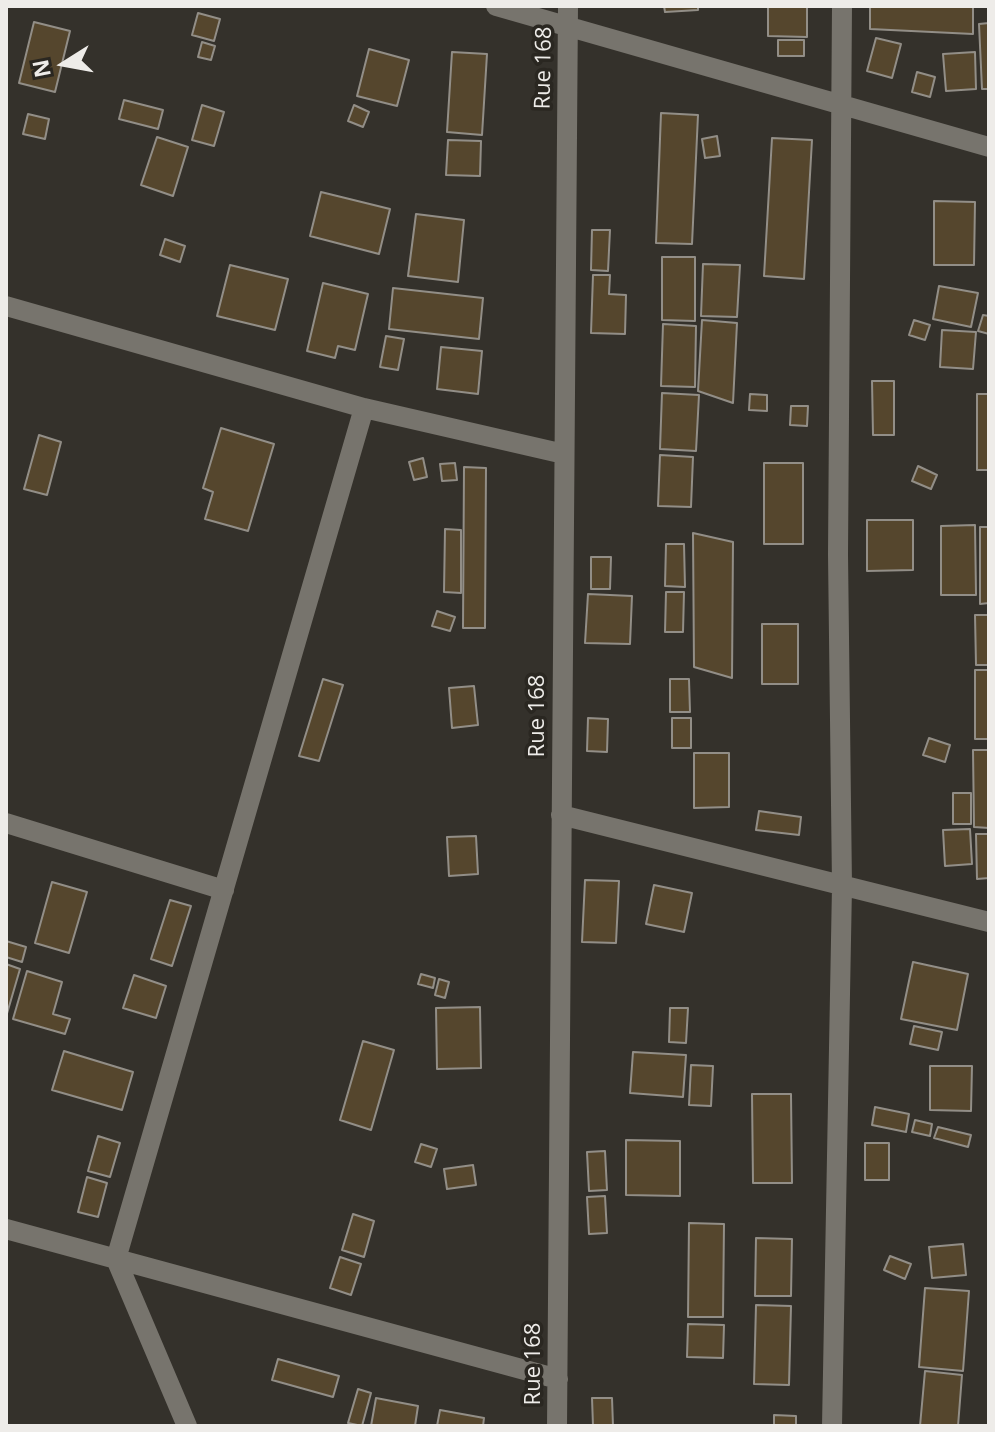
<!DOCTYPE html>
<html>
<head>
<meta charset="utf-8">
<style>
	body { margin:0 }
	#map { position:relative; width:995px; height:1432px; overflow:hidden; background:#34312b; font-family:"Open Sans",sans-serif }
	canvas { display:block }
	.frame { position:absolute; inset:0; border:8px solid #eeece9; pointer-events:none }
	.north { position:absolute; left:24px; top:24px; width:80px; height:80px; -webkit-text-stroke:6px #2a2721; paint-order:stroke; rotate:259deg; font-size:22px; font-weight:700; line-height:32px; text-align:center; color:#eeece9 }
	.north::after { content:''; display:block; margin:auto; width:28px; height:36px; background:#eeece9; clip-path:polygon(50% 0,100% 100%,50% 72%,0 100%) }
</style>
</head>
<body>
<div id="map">
<canvas width="995" height="1432"></canvas>
<div class="frame"></div>
<div class="north">N</div>
</div>
<script>
const g = document.querySelector('canvas').getContext('2d');
g.lineJoin = 'round';
function fillPath(path, color) {
  g.fillStyle = color;
  g.fill(path, 'evenodd');
}
function trace(path, color, width, dash) {
  g.strokeStyle = color;
  g.lineWidth = width;
  g.lineCap = dash ? 'butt' : 'round';
  g.setLineDash(dash || []);
  g.stroke(path);
}
function drawText(font, color, halo, rows, align = 'center') {
  g.font = font + ' "Open Sans",sans-serif';
  g.lineWidth = 7;
  g.setLineDash([]);
  g.textBaseline = 'middle';
  g.strokeStyle = halo;
  g.fillStyle = color;
  for (const [text, x, y, turn = 0] of rows) {
    g.save();
    g.translate(x, y);
    g.rotate((+turn || 0) * Math.PI / 180);
    g.textAlign = isNaN(turn) ? turn : align;
    if (halo) g.strokeText(text, 0, 0);
    g.fillText(text, 0, 0);
    g.restore();
  }
}
const building = new Path2D(`
	M664,6H698V10L665,12Z
	M768,6H807V37L768,36Z
	M870,6H973V34L870,29Z
	M198,13L220,19L214,41L192,35Z
	M34,22L70,31L55,92L19,83Z
	M989,23V89H982L979,24Z
	M876,38L901,44L892,78L867,71Z
	M778,40H804V56H778Z
	M202,42L215,46L211,60L198,57Z
	M369,49L409,60L397,106L357,96Z
	M452,52L487,54L482,135L447,132Z
	M975,52L976,89L946,91L943,54Z
	M917,72L935,77L930,97L912,92Z
	M124,100L163,110L158,129L119,119Z
	M202,105L224,112L214,146L192,140Z
	M354,105L369,112L363,127L348,121Z
	M661,113L698,115L692,244L656,243Z
	M28,114L49,119L45,139L23,134Z
	M717,136L720,156L705,158L702,139Z
	M157,137L188,147L173,196L141,185Z
	M772,138L812,140L804,279L764,276Z
	M448,140L481,141L480,176L446,175Z
	M321,192L390,209L379,254L310,236Z
	M934,201L975,202L974,265H934Z
	M416,214L464,220L458,282L408,276Z
	M592,230H610L608,271L591,270Z
	M165,239L185,246L180,262L160,255Z
	M662,257H695V321L662,320Z
	M703,264L740,265L737,317L701,316Z
	M230,265L288,279L275,330L217,316Z
	M593,275H610L609,294L626,295L625,334L591,333Z
	M323,283L368,294L355,350L338,346L335,358L307,351Z
	M939,286L978,293L971,327L933,319Z
	M393,288L483,298L479,339L389,329Z
	M983,315L989,316V334L978,331Z
	M702,320L737,323L733,403L698,391Z
	M914,320L930,325L925,340L909,335Z
	M663,324L696,326L695,387L661,386Z
	M942,330L976,332L973,369L940,367Z
	M386,336L404,339L398,370L380,367Z
	M441,347L482,351L478,394L437,389Z
	M872,381H894V435H873Z
	M662,393L699,395L696,451L660,449Z
	M750,394L767,395V411L749,410Z
	M977,394H989V470H977Z
	M791,406H808L807,426L790,425Z
	M221,428L274,444L248,531L205,519L213,492L203,488Z
	M39,435L61,442L47,495L24,489Z
	M660,455L693,457L691,507L658,506Z
	M423,458L427,477L414,480L409,462Z
	M455,463L457,480L442,481L440,464Z
	M764,463H803V544H764Z
	M918,466L937,475L931,489L912,481Z
	M464,467L486,468L485,628H463Z
	M867,520H913V570L867,571Z
	M975,525L976,595H941V526Z
	M980,527H989V603L980,604Z
	M445,529L461,530V593L444,592Z
	M693,533L733,542L732,678L694,667Z
	M666,544H684L685,587L665,586Z
	M591,557H611L610,589H591Z
	M666,592H684L683,632H665Z
	M588,594L632,596L630,644L585,643Z
	M437,611L455,617L450,631L432,626Z
	M975,615H989V665H976Z
	M762,624H798V684H762Z
	M975,670H989V739H975Z
	M323,679L343,685L319,761L299,756Z
	M670,679H689L690,712H670Z
	M474,686L478,725L452,728L449,688Z
	M588,718L608,719L607,752L587,751Z
	M672,718H691V748H672Z
	M929,738L950,745L945,762L923,755Z
	M973,750H989V828L974,827Z
	M694,753H729V807L694,808Z
	M953,793H971V824H953Z
	M759,811L801,817L799,835L756,830Z
	M970,829L972,864L945,866L943,830Z
	M976,834H989V878L977,879Z
	M476,836L478,874L449,876L447,837Z
	M585,880L619,881L616,943L582,942Z
	M52,882L87,892L69,953L35,943Z
	M654,885L692,893L684,932L646,924Z
	M170,900L191,906L172,966L151,959Z
	M6,941L26,947L22,962L6,957Z
	M913,962L968,974L957,1030L901,1019Z
	M6,964L20,969L6,1017Z
	M27,971L62,982L53,1014L70,1019L65,1034L13,1019Z
	M421,974L435,978L433,988L418,984Z
	M134,975L166,986L156,1018L123,1008Z
	M439,979L449,982L445,998L435,995Z
	M480,1007L481,1068L437,1069L436,1008Z
	M670,1008H688L686,1043L669,1042Z
	M914,1026L942,1032L938,1050L910,1044Z
	M363,1041L394,1050L371,1130L340,1120Z
	M64,1051L133,1072L122,1110L52,1090Z
	M633,1052L686,1055L683,1097L630,1093Z
	M691,1065L713,1066L711,1106L689,1105Z
	M930,1066H972L971,1111L930,1110Z
	M752,1094H791L792,1183H753Z
	M875,1107L909,1114L906,1132L872,1125Z
	M915,1120L932,1124L930,1136L912,1132Z
	M938,1127L971,1135L968,1147L934,1138Z
	M98,1136L120,1143L110,1177L88,1171Z
	M626,1140L680,1141V1196L626,1195Z
	M865,1143H889V1180H865Z
	M421,1144L437,1149L431,1167L415,1162Z
	M605,1151L607,1190L589,1191L587,1152Z
	M473,1165L476,1185L447,1189L444,1169Z
	M87,1177L107,1183L98,1217L78,1212Z
	M605,1196L607,1233L589,1234L587,1197Z
	M353,1214L374,1221L364,1257L342,1250Z
	M689,1223L724,1224L723,1317H688Z
	M756,1238L792,1239L791,1296H755Z
	M963,1244L966,1275L932,1278L929,1247Z
	M890,1256L911,1264L905,1279L884,1270Z
	M340,1257L361,1264L351,1295L330,1288Z
	M925,1288L969,1291L963,1371L919,1367Z
	M756,1305L791,1306L789,1385L754,1384Z
	M688,1324L724,1325L723,1358L687,1357Z
	M278,1359L339,1376L333,1397L272,1380Z
	M925,1371L962,1375L958,1426H920Z
	M358,1389L371,1393L362,1426L348,1423Z
	M376,1398L418,1406L415,1426H371Z
	M592,1398H612L613,1426H593Z
	M440,1410L484,1418L483,1426H437Z
	M774,1415L796,1416V1426H774Z`);
const street = new Path2D(`
	M496,6L989,147
	M6,306L364,408L564,454
	M561,815L989,922
	M6,823L224,890
	M6,1229L558,1379
	M187,1426L116,1259L364,408
	M557,1426L568,6
	M832,1426L842,886L838,554L842,6`);
const streetNames = [
	["Rue 168",544,68,-89],
	["Rue 168",538,716,-90],
	["Rue 168",534,1364,-90]
];
fillPath(building, '#55462d');
trace(building, '#928e87', 2);
trace(street, '#77746d', 20);
drawText('22px', '#eeece9', '#2a2721', streetNames);
</script>
</body>
</html>
